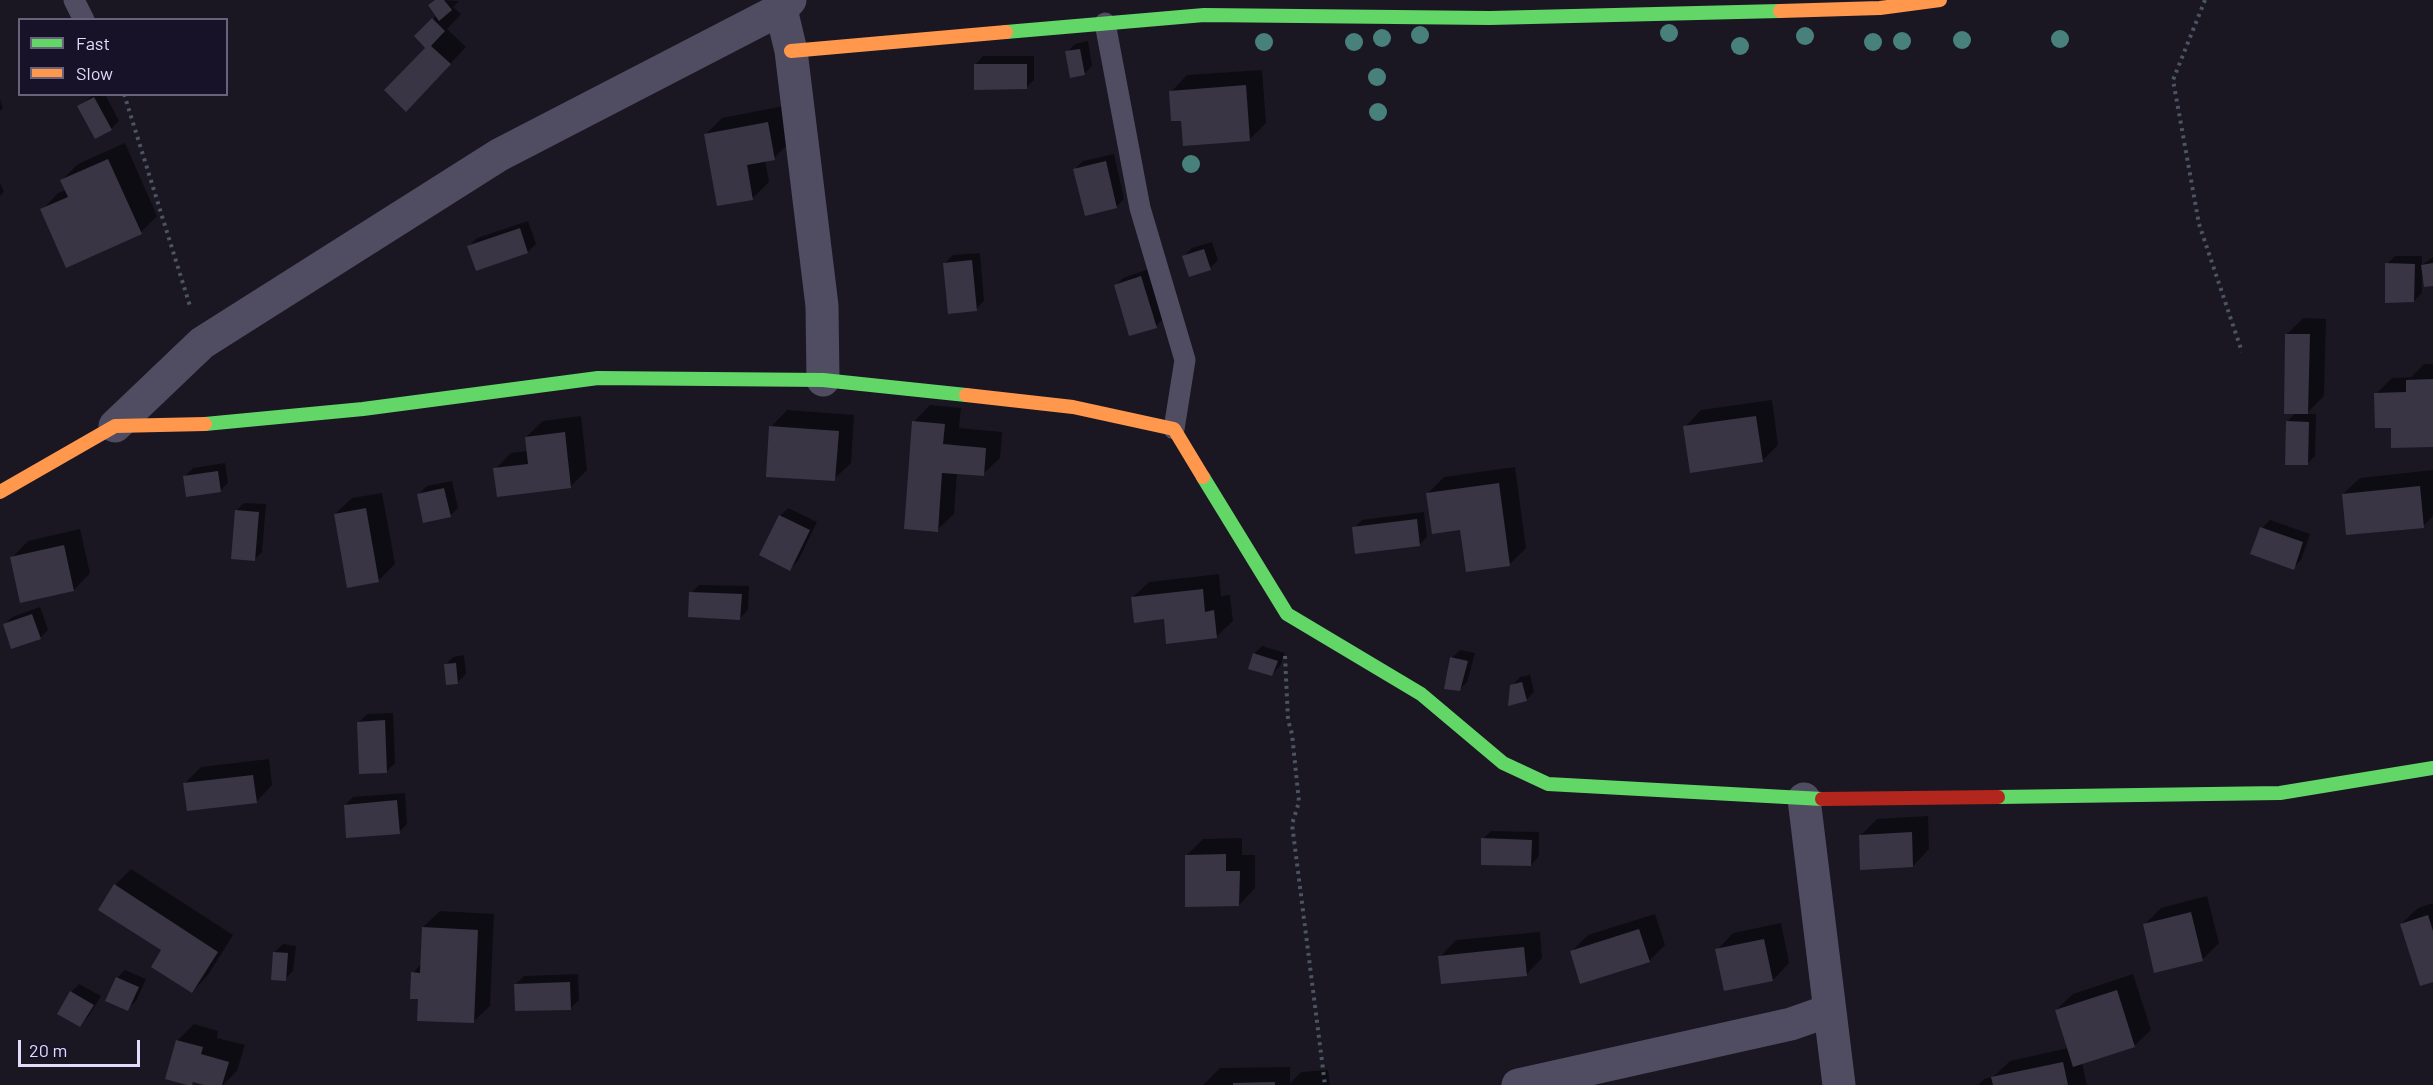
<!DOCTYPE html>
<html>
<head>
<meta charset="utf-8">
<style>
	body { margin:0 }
	#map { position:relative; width:2433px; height:1085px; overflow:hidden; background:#1a1722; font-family:Barlow,sans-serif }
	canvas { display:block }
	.legend { position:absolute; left:18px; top:18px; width:210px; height:78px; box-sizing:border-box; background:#171227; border:2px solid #68627c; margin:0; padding:8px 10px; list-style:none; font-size:18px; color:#e1dbfc }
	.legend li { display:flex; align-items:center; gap:12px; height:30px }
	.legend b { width:30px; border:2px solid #68627c }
	.scale { position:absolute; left:18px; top:1040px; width:122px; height:27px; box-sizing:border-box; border:3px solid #e1dbfc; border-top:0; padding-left:8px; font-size:18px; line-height:21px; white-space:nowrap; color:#e1dbfc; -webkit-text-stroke:4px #171227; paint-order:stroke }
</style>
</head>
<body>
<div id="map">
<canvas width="2433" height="1085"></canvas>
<ul class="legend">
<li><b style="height:8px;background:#63d668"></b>Fast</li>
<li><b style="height:8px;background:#ff974d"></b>Slow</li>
</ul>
<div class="scale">20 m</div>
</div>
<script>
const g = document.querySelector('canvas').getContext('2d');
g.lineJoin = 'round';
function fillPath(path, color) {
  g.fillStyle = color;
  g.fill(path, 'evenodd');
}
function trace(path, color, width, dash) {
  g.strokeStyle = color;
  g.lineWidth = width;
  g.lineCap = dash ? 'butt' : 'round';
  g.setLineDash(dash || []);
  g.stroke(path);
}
const shadow = new Path2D(`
	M435,0L459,1L453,7L461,14L447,29L466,47L423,93L427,47L416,36L437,15L430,5Z
	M1088,41L1092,66L1084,74L1067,52L1075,44Z
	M983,56H1034V80L1026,88L975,65Z
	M1262,70L1266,123L1249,140L1183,119L1171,92L1187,75Z
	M94,94H105L119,121L111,129L79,106Z
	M0,99L3,108L0,111Z
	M784,106L790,142L774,158L765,160L769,182L753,198L706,134L722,118Z
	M125,143L157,216L141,232L42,210L58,193L66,190L62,180L78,164Z
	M1114,154L1124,199L1116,207L1075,169L1083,161Z
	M0,183L4,192L0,196Z
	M528,221L536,244L528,252L469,246L477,238Z
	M1212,242L1218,260L1210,268L1184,256L1192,248Z
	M980,253L984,301L976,309L945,263L953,255Z
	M2395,256H2422V265L2433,257V284L2422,278V293L2414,301L2387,264Z
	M1149,269L1164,318L1156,326L1115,286L1123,278Z
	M2303,318L2326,319L2324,396L2306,414H2316L2315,456L2307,464L2287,422L2296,412L2287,334Z
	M2424,364H2433V445L2392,426L2376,394L2392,378L2411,377Z
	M1772,400L1778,445L1762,461L1685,427L1701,410Z
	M930,405L961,408L959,428L1002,432L1000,458L983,474L957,472L954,514L937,530L914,422Z
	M787,410L854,415L851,463L834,479L771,427Z
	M581,416L587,470L571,486L495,469L511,453L528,451L526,437L543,421Z
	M225,463L228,483L220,491L184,477L193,468Z
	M1515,467L1526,548L1509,565L1428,493L1444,477Z
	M2433,470V516L2423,526L2343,494L2360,478Z
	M452,481L458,508L450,516L419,494L427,486Z
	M382,493L395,564L379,580L335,514L352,498Z
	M244,503L266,504L262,552L254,560L236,511Z
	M788,508L817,522L798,561L790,569L780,516Z
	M1424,512L1427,537L1419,545L1354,528L1362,520Z
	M2270,520L2310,534L2301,560L2293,568L2262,528Z
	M80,529L90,573L74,590L12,558L28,541Z
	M1219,574L1221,596L1230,595L1233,621L1216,637L1165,618L1132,598L1149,582Z
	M699,585L749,586L748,610L740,618L691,593Z
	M40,607L48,630L40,638L4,625L12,617Z
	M1262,646L1285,653L1280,666L1272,674L1254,654Z
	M1460,650L1475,653L1467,682L1459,690L1452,658Z
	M464,655L466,674L458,682L445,665L453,657Z
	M1530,675L1534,692L1526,700L1512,686L1520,677Z
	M393,713L395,763L387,771L359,722L367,714Z
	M269,759L272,785L256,802L185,783L201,767Z
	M405,793L407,824L399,832L345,805L353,797Z
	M1928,816L1929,849L1913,866L1861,835L1877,819Z
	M1491,831L1539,832V856L1531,865L1483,839Z
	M1242,838V855H1255V888L1239,905L1186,856L1203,839Z
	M131,869L233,935L208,975L192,992L115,885Z
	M2207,896L2219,943L2203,959L2144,925L2161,908Z
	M2433,903V980L2401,924L2418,908Z
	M440,911L494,914L490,1006L473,1022L420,998L413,973L421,964L423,927Z
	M1655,914L1665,945L1649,961L1572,951L1588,935Z
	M1781,923L1789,963L1773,980L1717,950L1733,933Z
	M1540,932L1542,958L1526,975L1440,957L1456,940Z
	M283,944L296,946L293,971L285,979L275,952Z
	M125,970L146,979L136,1001L128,1009L117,978Z
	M578,974L579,1000L571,1008L516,984L524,976Z
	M2133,974L2151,1030L2134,1046L2082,1063L2087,1085H1978L1984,1079L1993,1077L2010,1061L2068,1048L2056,1010L2073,994Z
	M79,984L101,996L88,1017L80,1025L71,992Z
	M194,1024L218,1031L217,1038L245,1045L237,1071L223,1085H210L195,1081L191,1085L167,1078L178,1040Z
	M1290,1067V1083L1301,1072L1328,1070L1330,1085H1203L1220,1068Z`);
const building = new Path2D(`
	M435,0H444L452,10L439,21L428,5Z
	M432,18L445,31L431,46L451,64L406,112L384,90L425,48L414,36Z
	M1080,49L1085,75L1070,78L1065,51Z
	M974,64H1027V89L974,90Z
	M1246,85L1250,141L1183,146L1181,121H1171L1169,91Z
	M94,97L112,130L95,139L77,106Z
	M768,122L775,160L747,165L753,200L717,206L704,134Z
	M108,159L142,234L66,268L40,209L68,197L60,180Z
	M1106,161L1117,208L1085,216L1073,169Z
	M520,228L528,253L476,271L467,246Z
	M1204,249L1211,270L1189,277L1182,256Z
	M972,260L977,311L948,314L943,263Z
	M2385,263L2415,264L2414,302L2385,303Z
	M2433,263V286L2424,287L2421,265Z
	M1141,276L1157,328L1129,336L1114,285Z
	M2285,334H2310L2308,414H2284Z
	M2433,379V447L2391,448V428H2375L2374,393L2406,392V380Z
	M1756,416L1763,462L1690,473L1683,426Z
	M912,421L945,424L943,444L986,448L984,476L942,473L938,532L904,529Z
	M2286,421L2309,422L2308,465H2285Z
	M769,426L839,431L835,481L766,477Z
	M565,432L571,488L497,497L493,468L528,464L525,437Z
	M218,471L221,492L186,497L183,476Z
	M1499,483L1510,566L1466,572L1460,530L1432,534L1426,493Z
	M2420,486L2424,528L2346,535L2342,494Z
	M444,488L451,517L423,523L417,494Z
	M366,508L379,582L347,588L334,514Z
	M235,510L259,512L255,561L231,559Z
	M779,515L810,530L790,571L759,555Z
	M1417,519L1420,546L1355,554L1352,527Z
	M2260,527L2303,542L2294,570L2250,554Z
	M64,545L74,591L20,603L10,557Z
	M1203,589L1205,612L1214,610L1217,638L1166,644L1164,619L1134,623L1131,597Z
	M689,592L742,594L740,620L688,617Z
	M32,614L41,639L11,649L3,624Z
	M1253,653L1278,661L1272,676L1248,669Z
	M1450,657L1468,661L1460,691L1444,689Z
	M456,663L458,684L446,685L444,664Z
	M1522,682L1527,701L1508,706L1510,685Z
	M385,720L387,773L359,774L357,722Z
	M253,775L257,803L187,811L183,783Z
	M397,800L400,834L346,838L344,805Z
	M1912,832L1913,867L1860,870L1859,835Z
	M1481,838L1532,840L1531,866L1481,865Z
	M1226,854V871H1240L1239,906L1185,907V855Z
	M114,884L218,952L192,993L151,967L161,950L98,910Z
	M2191,912L2203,961L2154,973L2143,924Z
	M2428,915L2433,931V982L2420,986L2400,924Z
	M422,927L478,930L474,1023L417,1021L418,999H410L411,972L420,973Z
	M1639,929L1650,962L1580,984L1570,951Z
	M1764,939L1773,981L1724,991L1715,949Z
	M1524,947L1527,976L1441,984L1438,956Z
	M273,952L288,953L286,981L271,980Z
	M116,977L139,987L128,1011L105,1001Z
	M570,982L571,1010L515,1011L514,984Z
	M2117,990L2135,1047L2073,1067L2055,1010Z
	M70,991L94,1005L80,1027L57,1014Z
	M176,1040L203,1047L201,1054L229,1062L222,1085H204L193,1082L192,1085H187L165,1079Z
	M2063,1062L2068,1085H1993L1991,1077Z
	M1275,1082V1085H1233V1083Z`);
const path = new Path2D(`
	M2205,0L2173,80L2199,224L2242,352
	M124,94L190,306
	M1285,656L1288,720L1292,734L1299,802L1292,824L1325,1085`);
const lane = new Path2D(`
	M74,0L84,20
	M1105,23L1140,208L1185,360L1174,429`);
const street = new Path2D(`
	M781,9L791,51L822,306L823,380
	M115,426L202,343L499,155L781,9L790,0
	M1804,799L1839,1085
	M1518,1085L1791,1024L1828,1011`);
const fast = new Path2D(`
	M1006,32L1204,15L1490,18L1780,11
	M205,424L363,409L598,378L823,380L966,395
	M1203,477L1287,614L1421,694L1503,763L1548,784L1822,799
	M1998,797L2280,793L2433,768`);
const slow = new Path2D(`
	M1780,11L1880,8L1940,0
	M791,51L1006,32
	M966,395L1073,407L1174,429L1203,477
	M0,492L115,426L205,424`);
const jam = new Path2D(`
	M1822,799L1998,797`);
const trees = [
	[1669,33],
	[1420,35],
	[1805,36],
	[1382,38],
	[2060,39],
	[1962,40],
	[1902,41],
	[1264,42],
	[1354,42],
	[1873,42],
	[1740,46],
	[1377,77],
	[1378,112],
	[1191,164]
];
fillPath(shadow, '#0007');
fillPath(building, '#393544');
trace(path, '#4a5462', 4, [3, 4.5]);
trace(lane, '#504d62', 21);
trace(street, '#504d62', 33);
trace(fast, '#63d668', 14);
trace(slow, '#ff974d', 14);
trace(jam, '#b3261e', 14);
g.fillStyle = '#48807b';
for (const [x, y] of trees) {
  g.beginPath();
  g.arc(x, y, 9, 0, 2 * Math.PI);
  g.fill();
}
</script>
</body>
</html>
